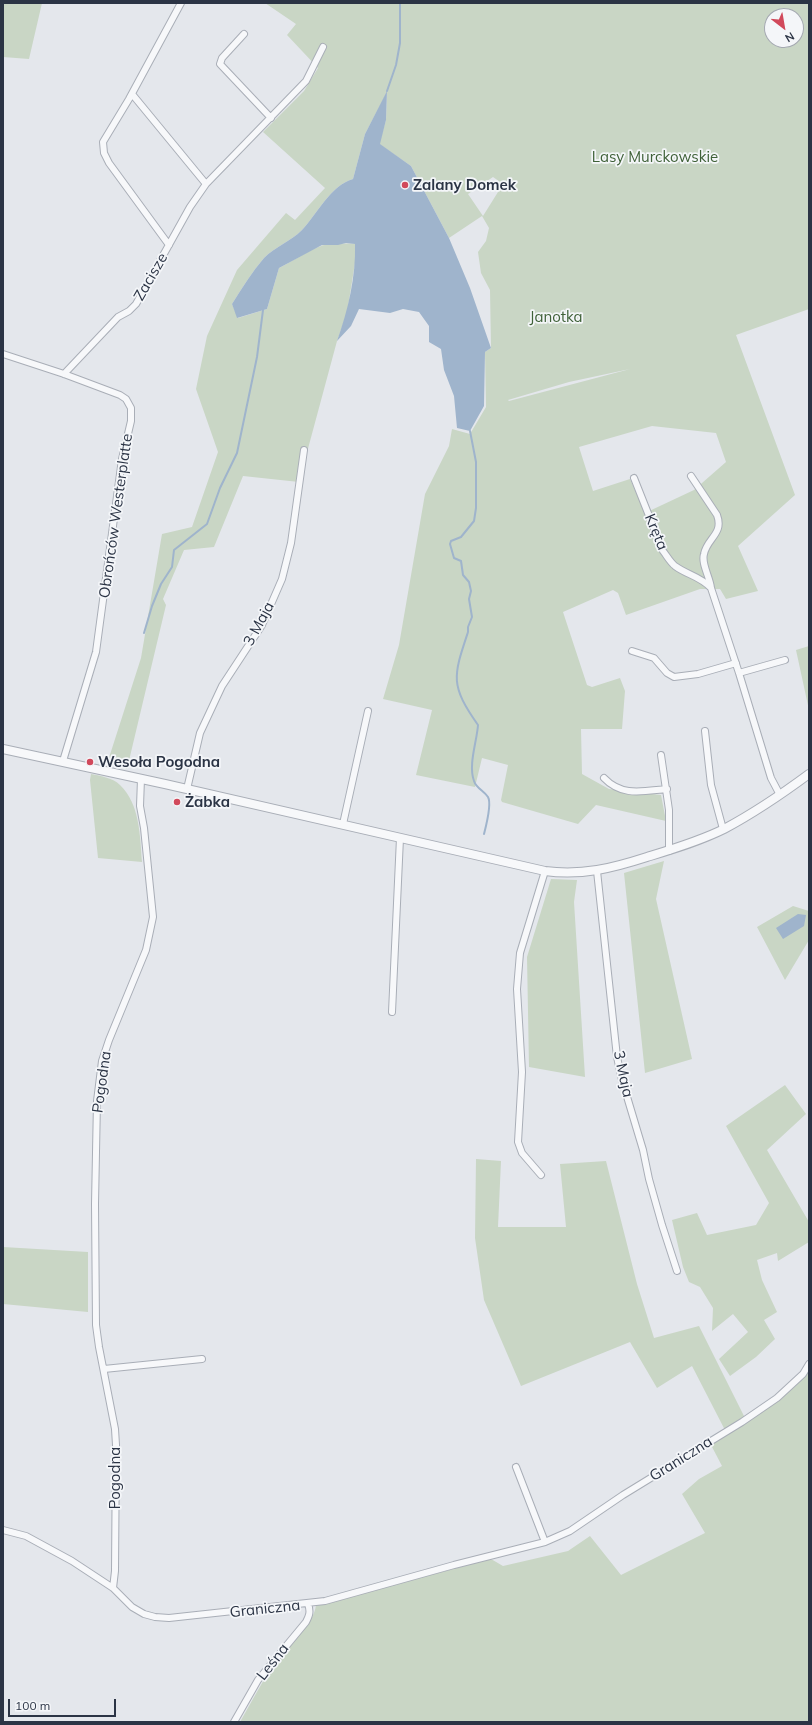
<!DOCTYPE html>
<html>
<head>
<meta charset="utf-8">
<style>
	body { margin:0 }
	#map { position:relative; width:812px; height:1725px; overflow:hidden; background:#e4e7ec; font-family:Mulish,sans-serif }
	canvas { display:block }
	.frame { position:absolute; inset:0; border:4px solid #2b3445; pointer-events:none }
	.north { position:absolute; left:764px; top:8px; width:40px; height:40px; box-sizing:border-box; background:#f4f6f9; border:1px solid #a4a8b1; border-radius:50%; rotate:149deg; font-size:11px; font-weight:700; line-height:16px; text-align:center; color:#2b3445 }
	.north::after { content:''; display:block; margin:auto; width:14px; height:18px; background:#d1495b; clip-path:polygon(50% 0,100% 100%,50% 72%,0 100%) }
	.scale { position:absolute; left:8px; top:1699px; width:108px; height:18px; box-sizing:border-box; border:2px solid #2b3445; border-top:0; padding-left:5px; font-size:12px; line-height:14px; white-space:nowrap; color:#2b3445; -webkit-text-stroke:3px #f4f6f9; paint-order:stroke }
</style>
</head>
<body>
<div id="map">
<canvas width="812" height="1725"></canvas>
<div class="frame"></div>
<div class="north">N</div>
<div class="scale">100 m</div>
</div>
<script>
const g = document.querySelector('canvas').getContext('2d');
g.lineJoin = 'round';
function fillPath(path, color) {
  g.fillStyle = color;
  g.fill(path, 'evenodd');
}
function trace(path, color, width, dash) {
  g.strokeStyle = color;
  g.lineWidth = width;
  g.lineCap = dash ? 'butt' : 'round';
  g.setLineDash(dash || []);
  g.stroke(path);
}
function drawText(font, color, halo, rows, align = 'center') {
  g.font = font + ' Mulish,sans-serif';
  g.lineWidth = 3.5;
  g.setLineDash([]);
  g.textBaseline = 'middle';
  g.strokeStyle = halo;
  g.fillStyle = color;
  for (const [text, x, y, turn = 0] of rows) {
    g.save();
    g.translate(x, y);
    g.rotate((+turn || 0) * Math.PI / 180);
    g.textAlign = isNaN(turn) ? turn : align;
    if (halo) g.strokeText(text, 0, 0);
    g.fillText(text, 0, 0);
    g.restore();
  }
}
const green = new Path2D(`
	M3,3H42L29,59L3,57Z
	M265,3H809V309L736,335L795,495L738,546L758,591L726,599L720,589H700L626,615L618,593L613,590L563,612L587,685L592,687L620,678L625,691L622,729H581L582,774L609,789L661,795L666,821L596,805L578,824L502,802L501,800L508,765L482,758L475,787L416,775L432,710L383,699L399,645L425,494L449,446L452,429L470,434L486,407L485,352L491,348L490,290L481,273L478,252L486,241L489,228L482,216L449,238L411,166L379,144L386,120L387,92L365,134L353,179C330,186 318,213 302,230C291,241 275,247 264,258C252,272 242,288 232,304L238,318L267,309L279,268C293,261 307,251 321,246C325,244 350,243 355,244V263L347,313L337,341L299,482L243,476L214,547L184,550L163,599L166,605L127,769L107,764L141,658L162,534L192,527L218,452L196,389L207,336L237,270L286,213L295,220L325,188L263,132L304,91L318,68L287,35L296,24ZM772,16H796V40H772ZM493,177L503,184L483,216L468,194ZM630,369L509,401L508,400L569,382ZM652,426L716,433L726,462L694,490L645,513L630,479L593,491L579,447Z
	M809,646V710L796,650Z
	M91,774C101,776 113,778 120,785C140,804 140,836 142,862L98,858L90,780Z
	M664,861L656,899L692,1059L645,1073L624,873Z
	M551,879L577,880L574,902L585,1077L529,1067L527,957Z
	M793,906L809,911V940L785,980L757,927Z
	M785,1085L806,1114L767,1150L809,1222V1242L778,1261L777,1253L757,1260L762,1280L777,1312L764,1320L775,1339L756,1357L730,1376L719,1359L748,1332L733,1314L712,1331L713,1308L700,1287L689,1282L683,1267L672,1220L697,1213L707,1235L756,1225L769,1203L726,1126Z
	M476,1159L501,1161L498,1227H566L560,1164L606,1161L637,1284L654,1338L699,1326L747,1422L764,1411L809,1370V1722H240C252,1701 263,1680 276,1660C287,1644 314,1625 316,1605L491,1559L503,1566L568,1551L590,1536L621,1575L705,1533L682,1494L699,1479L722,1466L711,1445L727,1434L692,1366L657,1388L630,1342L521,1386L484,1300L475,1238Z
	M3,1247L88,1252V1312L3,1304Z`);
const water = new Path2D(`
	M387,91L386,120L380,144L411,166L449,238L470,288L491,348L485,352L484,406L470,431L457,428L454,396L444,370L441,349L429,342V326L419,312L403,309L390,313L359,309L351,326L337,341C348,310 356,277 355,244L346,243L338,245H322L279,268L267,309L237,318L232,304C242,288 252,272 264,258C275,247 291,241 302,230C318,213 330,186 353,179L365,134Z
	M798,914L806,915L804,926L783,939L776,928Z`);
const stream = new Path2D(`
	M387,91L396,65L400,43V3
	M470,431L476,462V508L474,521L461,537L451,541L450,544L454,558L461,561L463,575L469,582L471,591L469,599L472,617L468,627V632C453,677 450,685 478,725C477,741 468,765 474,781C476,788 484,791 488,797C492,804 486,826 484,834
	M144,633L152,606L161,584L172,567L174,550L207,524L220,488L237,453L257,357L263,310`);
const minor = new Path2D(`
	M244,34L222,58L220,64L271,118
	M132,94L206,184
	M169,245L109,163L104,153L103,142L129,99L181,3
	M3,354L64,374L120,395L126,399L131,408V421L122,459L96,652L63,761
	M64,374L118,317L129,311L136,304L190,207L206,184L306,81L323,47
	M691,476L717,515C724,534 707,538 704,554C701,564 710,577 711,588L739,673L771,778L780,795
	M634,478L663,551C667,556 670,562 675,566C687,575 700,576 711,588
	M632,651L654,658L667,673L674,677L698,674L736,663
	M739,673L785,660
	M705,731L711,785L723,829
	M661,755L669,810V851
	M604,778C622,797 643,791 667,789
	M187,789L200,733L222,686L262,625L282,579L291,543L304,450
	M343,824L368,711
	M597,871L617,1057L622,1080L643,1150L649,1179L662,1225L677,1271
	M392,1012L400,838
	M541,1175L522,1153L518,1142L522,1072L517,989L520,953L545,871
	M104,1369L202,1359
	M516,1467L545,1542
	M3,1530L26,1536L72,1561L113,1588L132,1607L144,1614L155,1617L169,1618L325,1601L454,1565L545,1542L570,1531L623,1495L742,1422L777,1398L803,1374L809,1364
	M113,1588L115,1571L116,1445L115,1429L99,1347L96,1325L95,1204L97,1101L102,1061L109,1040L146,950L153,917L144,828L140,806L141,779
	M234,1722L258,1680L306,1622C309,1616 311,1612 308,1604`);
const tertiary = new Path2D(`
	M3,749L165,784L545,871C582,876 613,868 647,857C673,849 700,841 724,829C754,813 782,794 809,774`);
const markers = [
	[405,185,4,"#d1495b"],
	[90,762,4,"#d1495b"],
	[177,802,4,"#d1495b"]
];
const parkNames = [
	["Lasy Murckowskie",655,157],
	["Janotka",556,317]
];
const poiNames = [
	["Zalany Domek",413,185],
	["Wesoła Pogodna",98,762],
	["Żabka",185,802]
];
const streetNames = [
	["Zacisze",151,277,-60],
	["Obrońców Westerplatte",116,516,-82],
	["Kręta",656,532,67],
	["3 Maja",259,624,-62],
	["3 Maja",623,1074,78],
	["Pogodna",102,1082,-82],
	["Graniczna",681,1459,-32],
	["Pogodna",115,1478,-90],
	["Graniczna",265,1609,-6],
	["Leśna",273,1662,-52]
];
fillPath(green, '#c9d6c5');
fillPath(water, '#9fb4cc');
trace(stream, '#9fb4cc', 2);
trace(minor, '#a9aeb7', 8);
trace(tertiary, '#a9aeb7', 10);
trace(minor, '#f7f8fa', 6);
trace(tertiary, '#f7f8fa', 8);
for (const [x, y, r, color] of markers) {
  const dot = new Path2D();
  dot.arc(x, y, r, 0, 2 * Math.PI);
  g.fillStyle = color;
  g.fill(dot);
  trace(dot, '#f4f6f9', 1.5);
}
drawText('15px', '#3f6138', '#f4f6f9', parkNames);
drawText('bold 15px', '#2b3445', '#f4f6f9', poiNames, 'left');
drawText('15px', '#2b3445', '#f4f6f9', streetNames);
</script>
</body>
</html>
